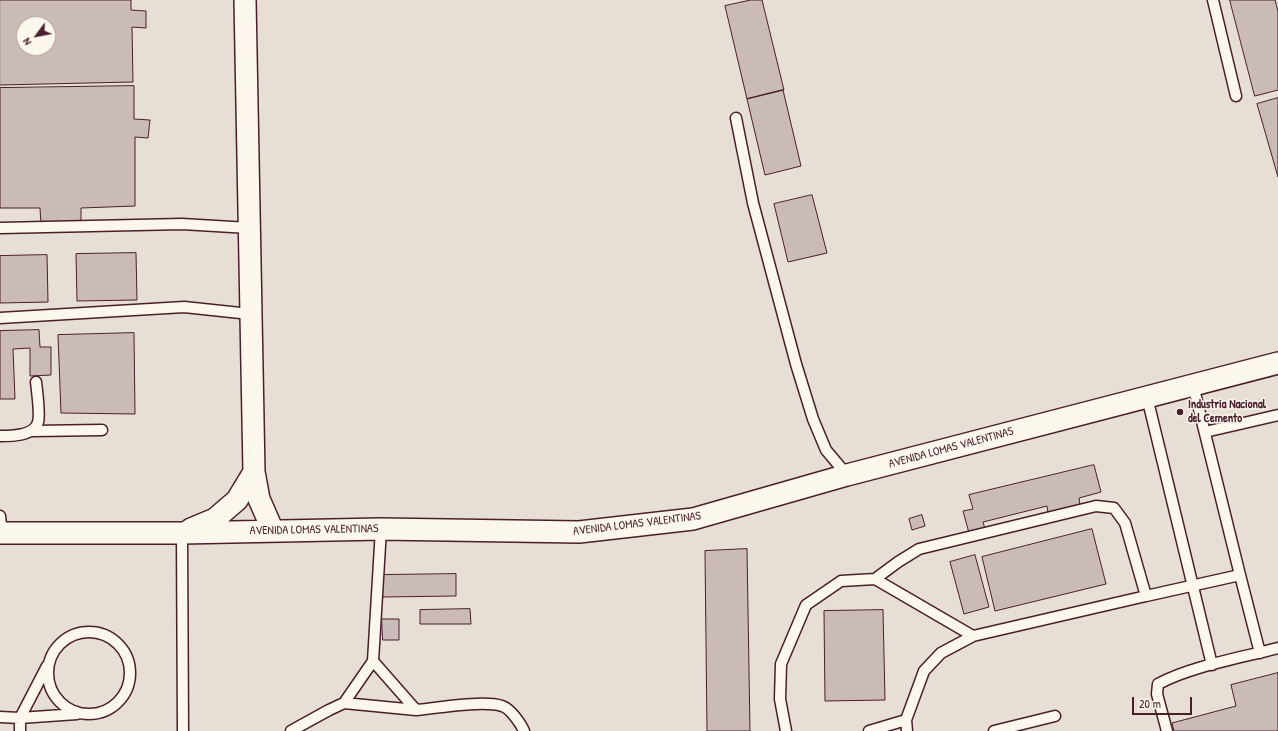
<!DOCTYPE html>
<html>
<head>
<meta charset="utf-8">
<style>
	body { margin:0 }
	#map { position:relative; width:1278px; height:731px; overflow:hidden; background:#f4eee4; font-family:"Patrick Hand",sans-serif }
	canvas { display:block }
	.north { position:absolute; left:16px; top:16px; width:40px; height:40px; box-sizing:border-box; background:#fbf7ec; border:1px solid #b4a19f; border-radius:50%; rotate:238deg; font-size:11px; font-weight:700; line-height:16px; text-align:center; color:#4a1f2b }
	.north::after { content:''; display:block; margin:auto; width:14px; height:18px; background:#4a1f2b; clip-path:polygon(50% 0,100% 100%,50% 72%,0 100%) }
	.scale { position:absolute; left:1132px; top:697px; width:60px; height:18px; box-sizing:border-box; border:2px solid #4a1f2b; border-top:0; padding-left:5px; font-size:12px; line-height:14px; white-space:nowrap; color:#4a1f2b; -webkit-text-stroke:3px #fbf7ec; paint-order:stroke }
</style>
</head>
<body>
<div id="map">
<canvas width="1278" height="731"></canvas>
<div class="north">N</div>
<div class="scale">20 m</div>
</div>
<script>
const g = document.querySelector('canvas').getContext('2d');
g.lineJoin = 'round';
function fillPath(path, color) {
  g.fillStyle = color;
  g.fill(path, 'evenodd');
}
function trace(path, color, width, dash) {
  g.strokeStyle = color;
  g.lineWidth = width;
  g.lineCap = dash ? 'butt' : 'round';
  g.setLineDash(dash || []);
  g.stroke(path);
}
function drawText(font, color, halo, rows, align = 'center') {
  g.font = font + ' "Patrick Hand",sans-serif';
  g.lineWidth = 3;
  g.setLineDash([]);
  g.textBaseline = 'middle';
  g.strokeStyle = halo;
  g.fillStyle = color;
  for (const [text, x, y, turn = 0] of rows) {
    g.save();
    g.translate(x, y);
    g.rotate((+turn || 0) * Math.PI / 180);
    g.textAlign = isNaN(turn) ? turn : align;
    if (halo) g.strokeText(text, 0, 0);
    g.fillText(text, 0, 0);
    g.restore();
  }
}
const built = new Path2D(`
	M0,0H1278V731H0ZM24,24H48V48H24Z`);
const building = new Path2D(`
	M0,0H131V10L146,11V28L132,27L133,82L0,85ZM24,24H48V48H24Z
	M751,0H762L784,90L747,99L725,6Z
	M1230,0H1275L1278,11V90L1255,96Z
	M134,86V119L150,120L148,138L135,137V206L81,208V225L41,224L40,208H0V88Z
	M783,90L801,166L765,175L747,99Z
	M1278,98V177L1257,104Z
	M812,195L827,253L788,262L774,204Z
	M136,253L137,300L77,301L76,254Z
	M47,255L48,302L0,303V256Z
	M39,330L40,347H51V375L30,376V348L13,349L15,399H0V331Z
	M134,333L135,414L61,413L58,335Z
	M1094,465L1101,492L1079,498L1080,505L1048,513L1047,506L983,522L985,529L969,533L963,511L973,509L969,495Z
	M922,515L925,526L912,530L909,519Z
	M1092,529L1106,584L995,611L982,557Z
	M747,549L750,731H707L705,551Z
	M975,555L989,607L964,614L950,562Z
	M456,574V596L382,597V575Z
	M470,609L471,624H420V610Z
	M883,610L885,700L825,701L824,611Z
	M382,619H399V640H383Z
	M1278,673V731H1174L1172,723L1236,706L1231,685Z`);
const service = new Path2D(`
	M1213,0L1236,96
	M736,118L753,203L796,364L813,419L826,450L847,475
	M0,228L182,224L249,228
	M0,318L184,307L250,314
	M1193,385L1240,575L1260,653
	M1147,397L1212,665
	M33,431L102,430
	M1205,432L1278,415
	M0,436C11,436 35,436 38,422C40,416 37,390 36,382
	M0,516L2,533
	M381,529L373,661L416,710C437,708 483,700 502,706C510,708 521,724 524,731
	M182,533L183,731
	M875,579L898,562L919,549L1096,506L1114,508L1125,523L1146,596L1240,575
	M48 673a41 41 0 1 1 82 0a41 41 0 1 1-82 0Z
	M344,703L416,710
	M0,717L20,718L77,714
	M20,731V718L47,666
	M291,731L329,710L344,703L373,661
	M786,731L780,699L781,664L806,605L841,581L875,579L973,636
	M869,731L906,720
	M907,731L906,720L924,671L941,653L973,636L1146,596
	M994,731L1055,716
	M1167,731L1157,694L1158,684C1192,666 1240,658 1278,648`);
const minor = new Path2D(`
	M245,0L254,472L259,499L273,531
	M191,529L215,519L237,500L254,472
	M0,533H182L381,529L579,532L693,519L847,475L1278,363`);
const markers = [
	[1180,412,4,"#4a1f2b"]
];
const poiNames = [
	["Industria Nacional",1188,405],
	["del Cemento",1188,419]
];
const streetNames = [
	["AVENIDA LOMAS VALENTINAS",951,448,-15],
	["AVENIDA LOMAS VALENTINAS",637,524,-7],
	["AVENIDA LOMAS VALENTINAS",314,530,-1]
];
fillPath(built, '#e7dfd6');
fillPath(building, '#cabbb6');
trace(building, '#4a1f2b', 1);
trace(service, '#4a1f2b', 13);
trace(minor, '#4a1f2b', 24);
trace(service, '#fbf7ec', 10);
trace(minor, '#fbf7ec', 21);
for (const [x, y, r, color] of markers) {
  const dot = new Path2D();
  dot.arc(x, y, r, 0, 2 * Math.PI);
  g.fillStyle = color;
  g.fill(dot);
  trace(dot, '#fbf7ec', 1.5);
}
drawText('bold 12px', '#4a1f2b', '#fbf7ec', poiNames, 'left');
drawText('12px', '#4a1f2b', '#fbf7ec', streetNames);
</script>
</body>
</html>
